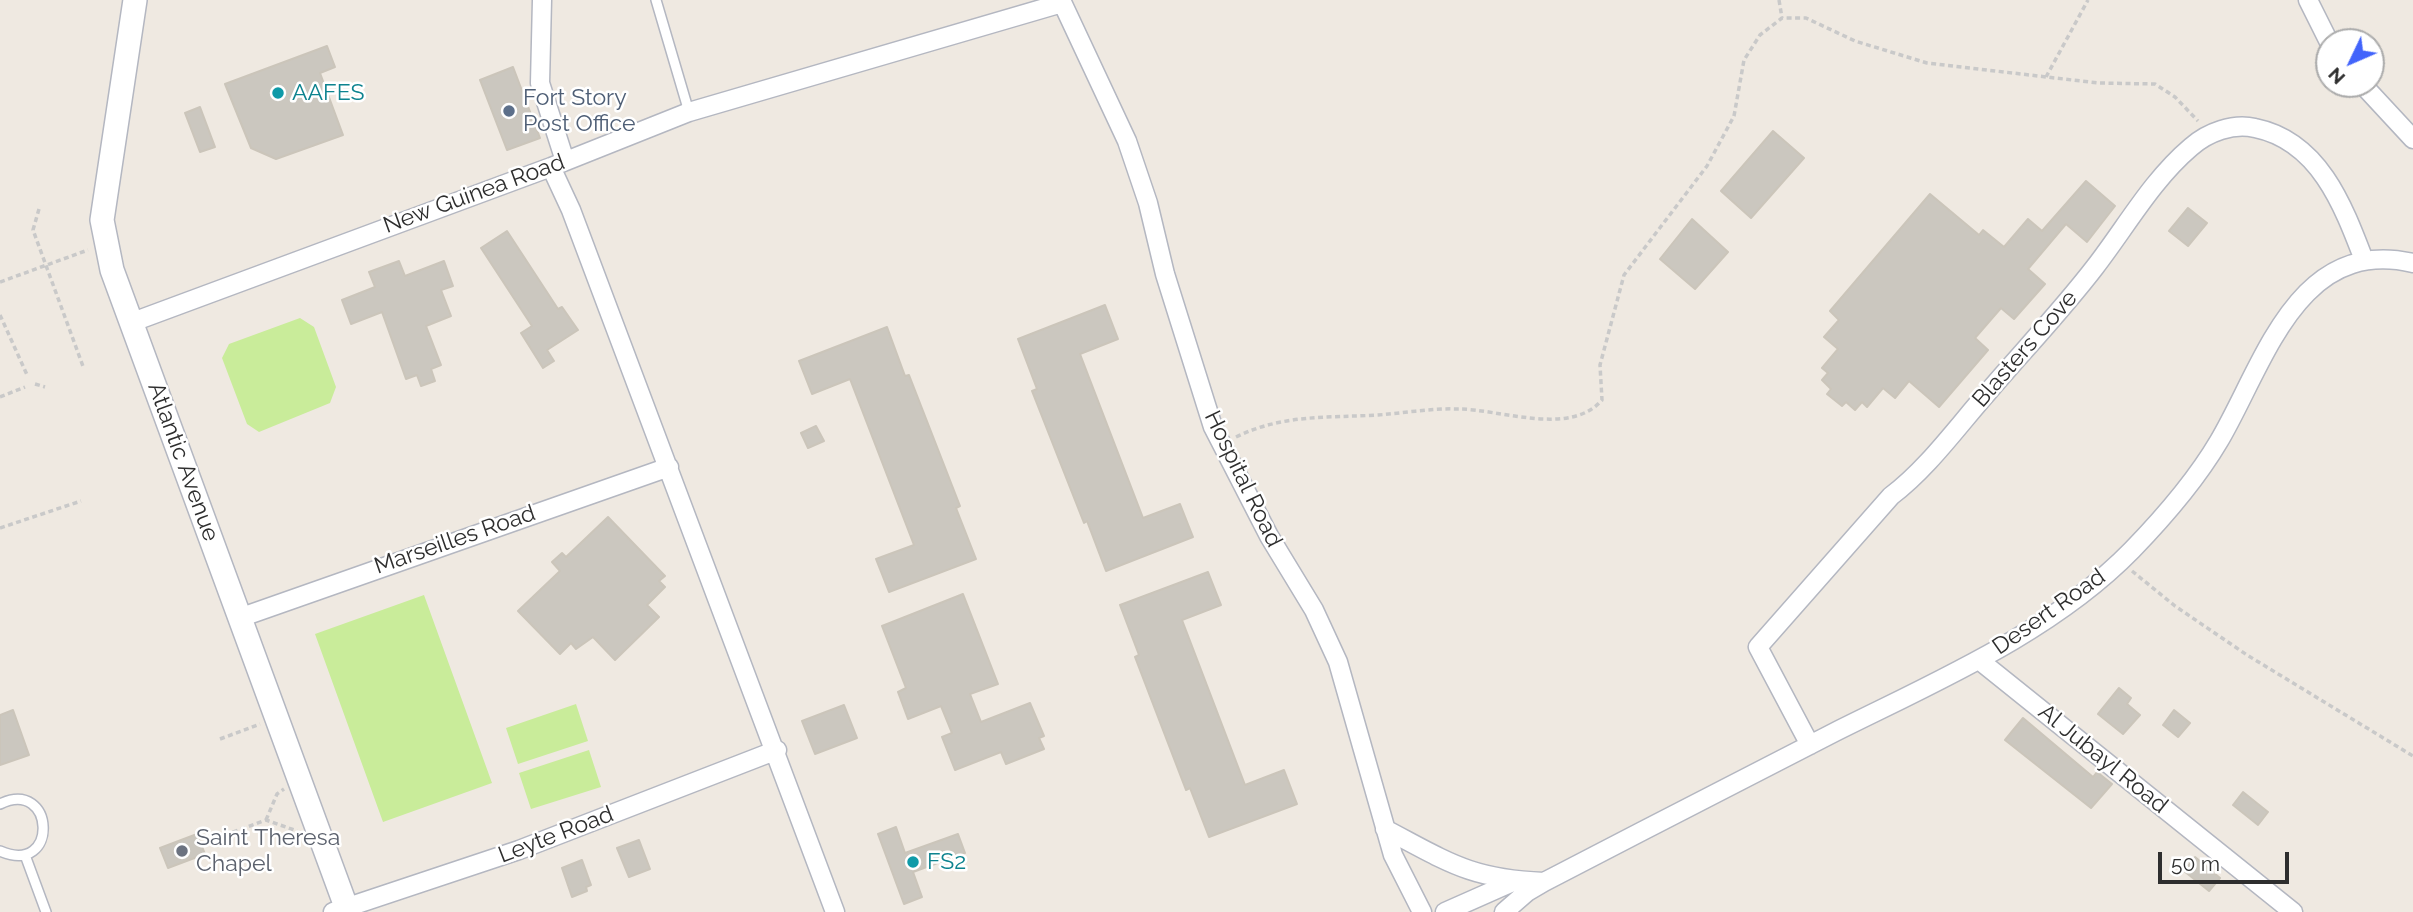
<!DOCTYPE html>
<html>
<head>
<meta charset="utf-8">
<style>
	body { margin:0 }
	#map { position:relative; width:2413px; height:912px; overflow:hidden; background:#efe9e1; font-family:Raleway,sans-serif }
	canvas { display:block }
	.north { position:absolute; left:2315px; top:28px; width:70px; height:70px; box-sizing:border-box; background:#fff; border:2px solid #ababab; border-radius:50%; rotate:226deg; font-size:19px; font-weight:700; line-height:28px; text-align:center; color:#2e2e2e }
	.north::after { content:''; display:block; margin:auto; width:24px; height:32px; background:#4264fb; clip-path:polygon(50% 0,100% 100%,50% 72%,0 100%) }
	.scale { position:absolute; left:2158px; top:852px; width:131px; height:32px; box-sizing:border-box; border:4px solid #2e2e2e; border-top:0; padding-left:9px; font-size:21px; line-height:24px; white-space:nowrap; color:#2e2e2e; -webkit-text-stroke:5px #fff; paint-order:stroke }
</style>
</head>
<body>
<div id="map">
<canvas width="2413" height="912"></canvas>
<div class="north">N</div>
<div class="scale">50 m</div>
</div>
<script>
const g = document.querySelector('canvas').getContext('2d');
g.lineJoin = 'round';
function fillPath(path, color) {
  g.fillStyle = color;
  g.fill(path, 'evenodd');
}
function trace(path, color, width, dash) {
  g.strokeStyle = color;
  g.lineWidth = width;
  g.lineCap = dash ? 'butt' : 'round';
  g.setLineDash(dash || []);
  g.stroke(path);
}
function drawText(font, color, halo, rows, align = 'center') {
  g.font = font + ' Raleway,sans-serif';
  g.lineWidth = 5;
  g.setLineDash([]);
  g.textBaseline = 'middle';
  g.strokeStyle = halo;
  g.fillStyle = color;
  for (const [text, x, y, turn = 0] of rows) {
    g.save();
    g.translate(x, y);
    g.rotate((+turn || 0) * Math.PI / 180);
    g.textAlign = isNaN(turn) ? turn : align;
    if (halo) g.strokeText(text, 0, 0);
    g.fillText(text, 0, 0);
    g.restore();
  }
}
const pitch = new Path2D(`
	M300,318L314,327L336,387L330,403L259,432L247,424L222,358L229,344Z
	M424,595L492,783L383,822L315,634Z
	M576,704L588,741L518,764L506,728Z
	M589,750L601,787L531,809L519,773Z`);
const building = new Path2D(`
	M327,46L335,67L320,73L343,135L276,159L251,148L225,84Z
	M513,67L540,138L507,150L480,80Z
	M200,107L215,147L200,152L185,113Z
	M1773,131L1804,158L1751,218L1721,191Z
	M2086,181L2115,206L2087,242L2066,224L2028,269L2045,284L2014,319L2001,308L1975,338L1988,350L1939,407L1909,381L1895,398L1883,388L1867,407L1862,402L1855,410L1846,402L1842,406L1827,394L1831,389L1822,380L1828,373L1822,368L1838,349L1824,337L1839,320L1830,311L1930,194L1979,235L1983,230L2004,247L2028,219L2042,231Z
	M2188,208L2207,223L2188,246L2169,231Z
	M1692,219L1728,252L1695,289L1660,259Z
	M507,231L558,309L562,307L578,330L547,350L554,361L543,368L521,333L532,326L481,248Z
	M399,261L405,276L444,261L453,286L441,290L451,316L426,326L441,365L431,369L435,381L421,386L417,375L406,379L382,312L351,324L342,300L375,287L369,272Z
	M1105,305L1118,339L1080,354L1143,518L1180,504L1193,537L1106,571L1087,521L1084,523L1032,391L1037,389L1018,339Z
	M887,327L905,376L909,375L960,506L956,508L976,559L889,592L876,559L914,545L850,379L812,394L799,361Z
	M816,426L824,441L808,448L801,433Z
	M608,517L665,576L659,581L665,587L647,605L659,617L615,660L593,637L576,649L571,643L560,654L518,611L560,571L552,562L562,553L566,557Z
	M1208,572L1221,605L1182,620L1245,785L1284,770L1297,804L1209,837L1190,788L1186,790L1135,657L1139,655L1120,605Z
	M963,594L998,684L970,694L981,722L1030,703L1044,736L1039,738L1044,749L1006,764L1001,752L955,770L942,737L952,733L941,706L908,719L898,692L906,688L882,626Z
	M2119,688L2131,698L2127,704L2140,715L2123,734L2098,714Z
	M844,705L857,738L815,754L802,721Z
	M13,710L29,755L0,765V715Z
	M2174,710L2190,723L2178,737L2163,725Z
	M2023,718L2093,777L2097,772L2112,784L2091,808L2005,740Z
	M2243,792L2268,812L2258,825L2233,805Z
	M896,827L905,853L958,834L965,853L913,872L922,897L904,904L878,834Z
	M197,834L205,854L168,868L160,848Z
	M639,840L650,869L629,877L617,848Z
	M2195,857L2220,878L2209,891L2184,871Z
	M582,860L591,885L586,887L587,891L572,897L562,868Z`);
const path = new Path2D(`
	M1779,0L1782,18
	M2046,77L2088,0
	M39,209L33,230L84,369
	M0,282L88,250
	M0,315L28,377
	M35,384L45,387
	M0,397L25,387
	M1236,437C1283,414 1327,418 1378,415C1404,413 1432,408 1458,409C1500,409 1570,437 1602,400L1600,365L1624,275L1707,166L1734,116L1744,60L1760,35L1782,18H1806L1855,41L1927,63L2098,83L2155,84L2175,97L2198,121
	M0,528L81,501
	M2132,571L2175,606L2247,655L2413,756
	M220,739L260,724
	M266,820L277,794L284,789
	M201,844L266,820L297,831`);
const lane = new Path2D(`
	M656,0L689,112
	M0,804C55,777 60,877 0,851
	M25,855L46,912`);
const street = new Path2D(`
	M542,0L540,83L565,161
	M1061,0L1127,141L1148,203L1165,274L1213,427L1269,536L1314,610L1338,662L1393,855L1422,912
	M2308,0L2329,42
	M2362,84L2413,139
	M551,167L571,210L835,912
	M130,323L551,167L689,112L1062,3
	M242,617L669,467
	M1979,660L2293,912
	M1810,745L1758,647L1891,496C1928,468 1957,427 1988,392C2024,350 2062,310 2095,267C2126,227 2152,180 2191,147C2208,132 2233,123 2255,128C2319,141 2343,205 2364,260
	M1385,829C1448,862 1470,879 1544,882
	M333,912L519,850L777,750
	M1445,912L1515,881
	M1504,912L1527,892L1544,882C1641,832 1738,781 1835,732C1937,681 2052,632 2132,550C2164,517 2196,480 2219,441C2264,365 2297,236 2413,263`);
const secondary = new Path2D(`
	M135,0L102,220L112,270L348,912`);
const markers = [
	[278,93,7,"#0f9aa8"],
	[509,111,7,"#5c6f8a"],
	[182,851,7,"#6b7280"],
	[913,862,7,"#0f9aa8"]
];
const cultureNames = [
	["AAFES",292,93],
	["FS2",927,862]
];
const serviceNames = [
	["Fort Story",523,98],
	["Post Office",523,124]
];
const streetNames = [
	["New Guinea Road",474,194,-20],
	["Blasters Cove",2025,349,-49],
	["Atlantic Avenue",183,462,70],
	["Hospital Road",1243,479,64],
	["Marseilles Road",455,540,-19],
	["Desert Road",2049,612,-35],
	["Al Jubayl Road",2103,759,39],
	["Leyte Road",556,835,-21]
];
const worshipNames = [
	["Saint Theresa",196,838],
	["Chapel",196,864]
];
fillPath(pitch, '#c9ec9a');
fillPath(building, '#cbc7bf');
trace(building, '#cbc5ba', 2);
trace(lane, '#b4b7c1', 12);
trace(street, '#b4b7c1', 21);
trace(secondary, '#b4b7c1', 26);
trace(path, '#c9c9c9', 3.5, [5, 3.5]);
trace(lane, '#fff', 9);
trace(street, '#fff', 18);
trace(secondary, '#fff', 23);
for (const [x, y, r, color] of markers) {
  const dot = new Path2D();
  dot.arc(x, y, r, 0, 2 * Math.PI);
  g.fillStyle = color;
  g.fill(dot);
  trace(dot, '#fff', 2.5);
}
drawText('23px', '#0d838f', '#fff', cultureNames, 'left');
drawText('23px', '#4e5e75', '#fff', serviceNames, 'left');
drawText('23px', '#2e2e2e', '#fff', streetNames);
drawText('23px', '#5b616d', '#fff', worshipNames, 'left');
</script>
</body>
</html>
